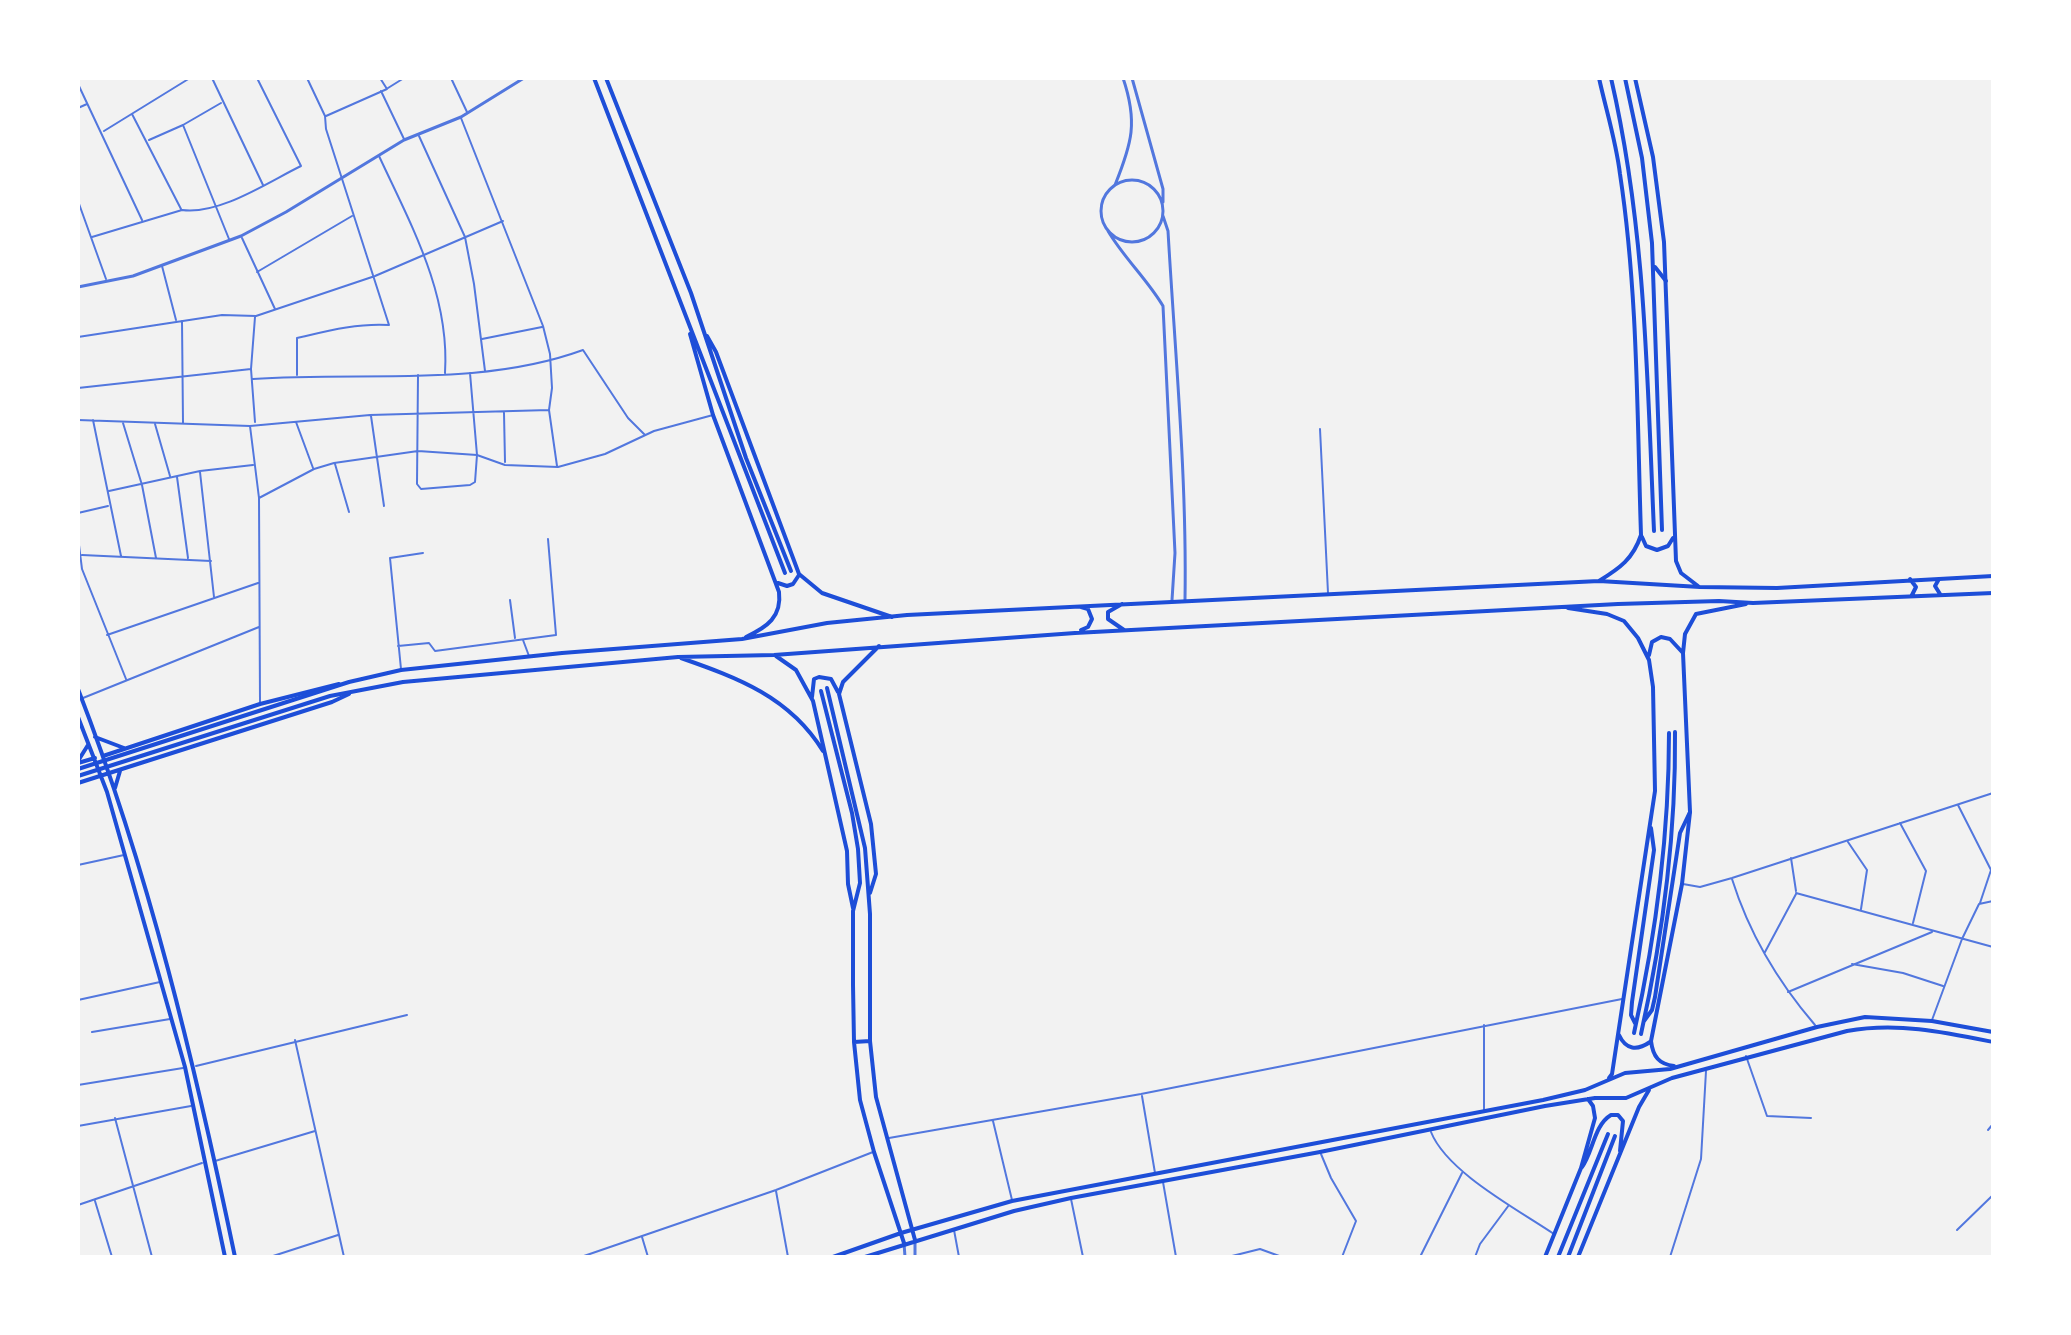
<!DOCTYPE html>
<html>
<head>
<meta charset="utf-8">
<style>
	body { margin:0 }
	#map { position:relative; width:2071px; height:1335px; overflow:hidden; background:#f2f2f2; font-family:Commissioner,sans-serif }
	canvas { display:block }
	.frame { position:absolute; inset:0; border:80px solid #fff; pointer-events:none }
</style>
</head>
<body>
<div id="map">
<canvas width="2071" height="1335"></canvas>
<div class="frame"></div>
</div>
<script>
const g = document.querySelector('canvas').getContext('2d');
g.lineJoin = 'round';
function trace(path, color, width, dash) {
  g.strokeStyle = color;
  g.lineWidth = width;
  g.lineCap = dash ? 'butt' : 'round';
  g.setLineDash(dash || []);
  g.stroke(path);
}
const pedestrian = new Path2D(`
	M388,88L404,78`);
const minor = new Path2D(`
	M212,78L263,185
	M451,78L467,112
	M78,84L142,220
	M381,91L404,139
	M78,108L87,104
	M132,114L181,209
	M326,116L387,89L380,78
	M461,118L543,326L550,354L552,388L549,410L557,466
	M183,125L229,239
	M104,131L190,78
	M419,136L465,237L474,284L485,371
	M149,140L183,125L221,103
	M379,156C411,225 450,294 445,373
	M78,201L106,279
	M92,237L182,210C220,215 268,182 301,166L257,78
	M242,238L275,309
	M162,266L176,320
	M257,272L352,216
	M182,321L183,423
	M78,337L222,315L256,316L375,276L503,221
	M482,339L542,327
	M297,375V338C327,331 357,323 389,325L326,129L325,116L307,78
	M418,375L417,484L421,489L470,485L475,482L477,455L470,373
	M253,379C362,371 479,388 583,350L628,418L645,435
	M78,388L251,369
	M504,413L505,462
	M371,416L384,506
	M78,420L250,426L370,415L549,410
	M93,420L121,556
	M255,422L251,369L255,317
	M296,422L313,468
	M123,423L142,485L156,558
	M155,424L170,476
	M250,426L259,498L260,702
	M1320,429L1328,593
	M335,464L349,512
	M200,472L214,597
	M177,477L188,558
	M109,491L200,471L253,465
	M259,498L314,469L334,463L418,451L477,455L505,465L558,467L605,454L654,431L713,415
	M78,513L108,506
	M78,537L82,569L126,679
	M82,555L211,561
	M510,600L515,638
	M107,635L258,583
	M523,640L529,656
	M398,646L429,643L435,651L556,635L548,539
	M401,669L390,558L423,553
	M83,698L259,627
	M1958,805L1991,870L1980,903
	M1900,823L1926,871L1913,923
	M1848,842L1867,870L1861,909
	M1791,858L1796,891
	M78,865L124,855
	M1732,879C1749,933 1778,982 1815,1025
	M1683,884L1700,887L1732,878L1993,793
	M1796,893L1993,947
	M1765,952L1796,894
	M1852,964L1903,973L1943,986
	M1788,992L1932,932
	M78,1000L160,982
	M1932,1020L1962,939L1979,904L1993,901
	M92,1032L170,1019
	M295,1040L344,1257
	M1746,1056L1767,1116L1811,1118
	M196,1066L407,1015
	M78,1085L183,1068
	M1142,1096L1155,1173
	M1484,1110V1025
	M115,1118L152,1257
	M993,1121L1012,1200
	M78,1126L191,1106
	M1988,1130L1993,1124
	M1431,1132C1447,1172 1517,1209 1554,1234
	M889,1138L1141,1094L1622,999
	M1321,1154L1331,1178L1356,1221L1342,1257
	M215,1161L315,1131
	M1163,1182L1176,1257
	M776,1191L788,1257
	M1071,1199L1083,1257
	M95,1201L112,1257
	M78,1205L202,1163
	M954,1230L959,1257
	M1957,1230L1993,1195
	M642,1237L648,1257
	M270,1257L338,1235
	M581,1257L776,1190L873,1152
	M1228,1257L1260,1249L1282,1257
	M1420,1257L1462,1173
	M1475,1257L1480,1244L1509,1205
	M1670,1257L1701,1159L1706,1071`);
const tertiary = new Path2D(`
	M1132,78L1163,189V202
	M1101 211a31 31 0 1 1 62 0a31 31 0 1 1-62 0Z
	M1115,185C1132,143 1138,122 1123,78
	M1163,216L1168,231C1175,353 1187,477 1185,600
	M1108,231C1124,258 1147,279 1163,306L1175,553L1172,600
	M78,287L133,276L241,236L286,212L404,140L461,117L524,78
	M915,1241V1257
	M904,1243L905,1257`);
const secondary = new Path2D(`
	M78,689C149,872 195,1065 235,1257
	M78,717L107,792L185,1067L225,1257
	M95,737L124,748
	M103,756L260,704L339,684
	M78,761L88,745
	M78,763L95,758
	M78,783L332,702L349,694
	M115,788L120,771`);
const primary = new Path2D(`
	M594,78L785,573
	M606,78L691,293L746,458L791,571
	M1599,78C1606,110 1616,141 1620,174C1638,293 1637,415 1641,535C1633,559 1620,568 1599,581
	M1635,78L1653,157L1664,242L1676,561L1681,573L1698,586
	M690,334L713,415L779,592C782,617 767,627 746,637
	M707,336L716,352L799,574L822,593L892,617
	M1642,537L1646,546L1657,550L1668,546L1673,538
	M1910,579L1916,587L1912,595
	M1939,579L1935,586L1940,594
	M778,583L787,586L793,584L799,575
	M1122,604L1108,612V619L1124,630
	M1568,608L1607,614L1624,621L1638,638L1649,660L1653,687L1655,791L1612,1074L1609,1078
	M1081,630L1088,627L1092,619L1088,609L1081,607
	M1649,655L1652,642L1661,637L1670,639L1683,653
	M776,656L796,670L813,701L847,851L848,884L853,908
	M681,658C738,678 790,697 823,751
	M827,688L865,848L870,914V1041L876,1097L915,1240
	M821,691L852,813L858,849L860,883L853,911V985L854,1042L860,1100L874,1152L904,1243
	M812,697L814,679L819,677L831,679L838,692
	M78,769L349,682L401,670L562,653L742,639L827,623L907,615L1599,581L1700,587L1777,588L1993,576
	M78,776L330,696L403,682L678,657L774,655L1075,633L1618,604L1719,601L1753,603L1993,593
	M870,893L876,874L871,824L839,694L843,682L879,646
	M1619,1035C1626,1050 1637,1051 1650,1042
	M854,1042L870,1041
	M1674,1066C1659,1064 1653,1057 1651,1041L1682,884L1690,812L1683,653L1685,634L1696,614L1746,604
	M1582,1167C1593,1152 1594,1125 1611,1115H1618L1623,1121L1620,1151
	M833,1257L901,1233L1012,1201L1543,1100L1585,1090L1625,1073L1670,1069L1817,1027L1865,1017L1932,1021L1993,1032
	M865,1257L1014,1211L1071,1198L1320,1152L1545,1106L1595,1098H1626L1672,1078L1847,1031C1897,1022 1944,1032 1993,1042
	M1545,1257L1581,1168L1595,1118L1593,1106L1588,1099
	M1578,1257L1639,1107L1649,1090`);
const trunk = new Path2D(`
	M1611,78C1646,230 1647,376 1654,531
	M1625,78L1642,158L1652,243L1662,530
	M1655,267L1666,281
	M1644,1021L1652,1010L1655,997L1680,833L1690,812
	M1635,1023L1631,1015L1632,1002L1654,850L1651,828
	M1634,1033C1656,935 1669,834 1669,733
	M1641,1034C1663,935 1676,833 1675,732
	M1558,1257L1608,1134
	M1568,1257L1615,1136`);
trace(pedestrian, '#5277de', 2);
trace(minor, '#5277de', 2);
trace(tertiary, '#5277de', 3);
trace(secondary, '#1d4ed8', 4);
trace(primary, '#1d4ed8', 4);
trace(trunk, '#1d4ed8', 4);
</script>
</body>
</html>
